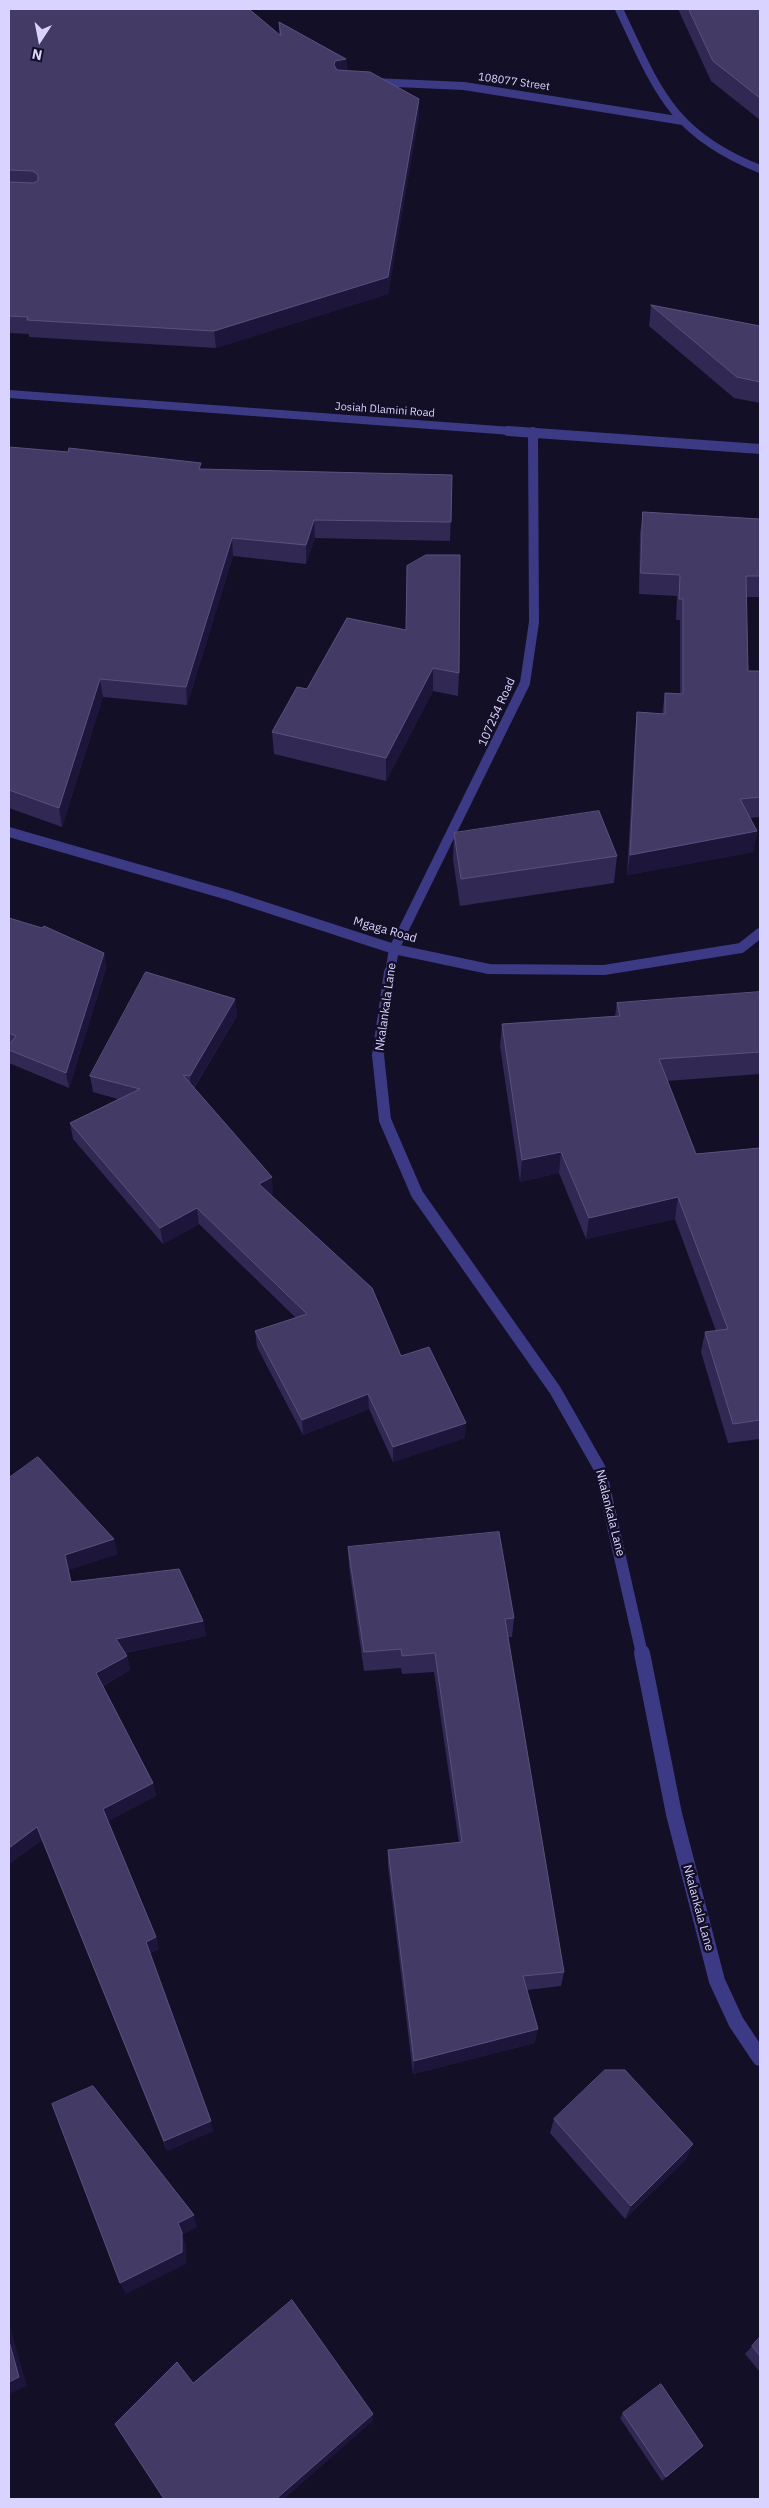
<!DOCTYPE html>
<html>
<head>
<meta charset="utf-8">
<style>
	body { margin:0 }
	#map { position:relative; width:769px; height:2508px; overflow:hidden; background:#130f26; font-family:"IBM Plex Sans",sans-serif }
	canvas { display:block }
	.frame { position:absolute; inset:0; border:10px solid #d9d4ff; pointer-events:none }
	.north { position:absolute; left:15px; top:15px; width:50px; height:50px; -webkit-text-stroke:4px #130f26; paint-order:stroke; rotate:191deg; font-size:14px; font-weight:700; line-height:20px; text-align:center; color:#d9d4ff }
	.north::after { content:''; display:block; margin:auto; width:18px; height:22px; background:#d9d4ff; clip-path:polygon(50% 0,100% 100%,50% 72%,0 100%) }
</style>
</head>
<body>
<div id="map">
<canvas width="769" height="2508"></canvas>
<div class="frame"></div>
<div class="north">N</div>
</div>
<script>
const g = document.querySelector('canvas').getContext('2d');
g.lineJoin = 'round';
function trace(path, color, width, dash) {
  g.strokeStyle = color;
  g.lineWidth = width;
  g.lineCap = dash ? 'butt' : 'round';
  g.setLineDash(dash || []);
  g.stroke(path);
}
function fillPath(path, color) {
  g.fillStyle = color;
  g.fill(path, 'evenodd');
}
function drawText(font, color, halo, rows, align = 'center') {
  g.font = font + ' "IBM Plex Sans",sans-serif';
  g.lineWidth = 5;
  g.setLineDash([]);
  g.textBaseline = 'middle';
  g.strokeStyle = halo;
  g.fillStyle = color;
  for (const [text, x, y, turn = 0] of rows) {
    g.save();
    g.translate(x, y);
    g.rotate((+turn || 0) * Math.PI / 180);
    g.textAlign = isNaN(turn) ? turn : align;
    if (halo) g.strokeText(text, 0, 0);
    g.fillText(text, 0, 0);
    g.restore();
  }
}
const minorFar3 = new Path2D(`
	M619,9C657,89 671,134 760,169
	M373,82L464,86L683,121
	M9,394L525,432`);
const minorFar2 = new Path2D(`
	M508,431L760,449
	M9,832L228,895L394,949L489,969L604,970L741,948L760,933
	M390,973L394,949L525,683L534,622L533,432`);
const minorFar1 = new Path2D(`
	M390,972L378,1055L385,1120L417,1194L555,1390L600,1469L642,1654`);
const minor = new Path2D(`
	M642,1653L674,1814L717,1981L736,2022L760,2058`);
const wall = new Path2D(`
	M9,9L279,35V22L346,59L347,70L419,99V115L388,294L216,348L29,337V334L9,333Z
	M678,9H760V120L711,81Z
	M651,305L760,326V403L734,398L649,326Z
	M9,447L202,469L452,475L450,541L315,538L306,564L233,556L187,705L103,697L62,827L9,808Z
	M643,512L760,519V597H746L748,671H760V817L750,818L757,831L753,852L627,875L635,733L637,712L662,714L665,693L680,694V620H676L677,596L639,594L640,533Z
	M347,618L459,673L458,696L433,691L386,781L274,754L272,732L307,689Z
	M454,833L617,856L614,883L460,906L453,860Z
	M9,918L104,953L106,968L69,1088L9,1063Z
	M760,992V1074L667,1081L696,1154L760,1148V1439L728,1443L701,1352L705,1332L716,1331L675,1219L586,1239L559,1173L520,1182L500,1046L502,1024L615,1016L617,1003Z
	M235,999L237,1016L194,1088L273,1193L270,1195L401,1356L465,1438L393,1462L369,1409L303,1435L257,1347L255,1331L296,1318L199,1224L163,1244L73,1139L70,1123L118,1099L93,1092L90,1076Z
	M9,1478L114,1539L117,1554L68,1570L71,1582L203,1621L206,1636L125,1653L127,1656L130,1670L103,1686L153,1783L156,1796L108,1821L156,1937L159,1949L150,1953L213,2131L167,2151L42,1840L9,1864Z
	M348,1547L514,1618L512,1637H508L564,1972L561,1986L527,1990L535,2043L413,2074L388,1866V1850L459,1843L434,1672L402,1674L401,1668L364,1671L349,1567Z
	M554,2119L687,2158L625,2219L550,2133Z
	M760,2337V2372L745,2354Z
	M623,2413L699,2450L662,2481L620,2418Z`);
const shadedWall = new Path2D(`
	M346,59L347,75L335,77L334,65L335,61Z
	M419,99V115L388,294L216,348L214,331Z
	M314,520L315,538L306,564V545Z
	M232,538L233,556L187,705L186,687Z
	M433,668V691L386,781V758Z
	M100,679L103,697L62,827L59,808Z
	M757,831L753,852L627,875L630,855Z
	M104,953L106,968L69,1088L66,1073Z
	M235,999L237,1016L191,1092L190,1076Z
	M561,1152L559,1173L520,1182L522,1160Z
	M272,1177L273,1193L260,1200L259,1184Z
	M678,1197L675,1219L586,1239L589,1218Z
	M197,1208L199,1224L163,1244L160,1228Z
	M368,1394L369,1409L303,1435L302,1420Z
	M466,1423L465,1438L393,1462V1447Z
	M114,1539L117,1554L68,1570L74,1597L65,1555Z
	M203,1621L206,1636L119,1654L116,1639Z
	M127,1656L130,1670L100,1687L96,1673Z
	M153,1783L156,1796L107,1822L103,1809Z
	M37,1827L42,1840L9,1864V1848Z
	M156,1937L159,1949L149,1953L146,1942Z
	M538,2029L535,2043L413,2074L414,2061Z
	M211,2121L213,2131L167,2151L164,2141Z
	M693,2144L687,2158L625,2219L631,2206Z
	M194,2215L197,2227L182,2235L186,2245V2264L126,2294L120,2283L178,2223Z
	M9,2323L27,2386L9,2394Z
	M373,2414V2421L284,2499H276Z
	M703,2446L699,2450L662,2481L666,2477Z`);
const building = new Path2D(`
	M9,9H249L281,36L279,22L346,59L335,61L334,65L337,70L370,72L419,99L388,277L214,331L27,320L28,317L9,316V182L33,183L38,181V175L33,171L9,170Z
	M689,9H760V98L713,61Z
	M651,305L760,326V382L737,377Z
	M9,447L68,452L69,448L201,463L199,469L452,475L451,522L314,520L306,545L232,538L186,687L100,679L59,808L9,790Z
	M643,512L760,519V576H746L748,671H760V797L740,799L757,831L630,855L637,712L665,714V693L683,694V599H679L680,575L641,573Z
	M426,555H460L459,673L433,668L386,758L272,732L297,687L307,689L347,618L406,630L407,566Z
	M599,811L617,856L461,879L454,833Z
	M9,918L42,928L44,926L104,953L66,1073L9,1050V1045L16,1036L9,1033Z
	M146,972L235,999L190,1076L183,1075L272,1177L259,1184L372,1288L401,1356L429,1347L466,1423L393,1447L368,1394L302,1420L255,1331L307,1314L197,1208L160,1228L70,1123L140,1089L90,1076Z
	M760,992V1052L659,1059L696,1154L760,1148V1420L733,1424L705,1332L728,1329L678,1197L589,1218L561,1152L522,1160L502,1024L620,1016L617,1003Z
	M38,1457L114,1539L65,1555L71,1582L179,1569L203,1621L116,1639L127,1656L96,1673L153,1783L103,1809L156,1937L146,1942L211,2121L164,2141L37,1827L9,1848V1478Z
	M499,1532L514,1618L505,1619L564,1972L523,1976L538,2029L414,2061L388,1850L462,1842L435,1653L402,1656L401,1649L364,1652L348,1547Z
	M605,2070H625L693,2144L631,2206L554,2119Z
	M93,2086L194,2215L178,2223L182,2233V2252L120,2283L52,2104Z
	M292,2300L373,2414L276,2499H164L115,2424L177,2362L193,2383Z
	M760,2337V2356L752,2346Z
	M9,2341L19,2377L9,2382Z
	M661,2384L703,2446L666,2477L623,2413Z`);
const farStreetnames = [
	["108077 Street",514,82,8],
	["Josiah Dlamini Road",385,410,4]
];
const streetNames = [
	["107254 Road",497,712,-66],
	["Mgaga Road",385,930,16],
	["Nkalankala Lane",386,1007,-82],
	["Nkalankala Lane",610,1513,76],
	["Nkalankala Lane",698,1908,75]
];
trace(minorFar3, '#3d3a85', 8);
trace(minorFar2, '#3d3a85', 10);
trace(minorFar1, '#3d3a85', 12);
trace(minor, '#3d3a85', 16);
fillPath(wall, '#312854');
fillPath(shadedWall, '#1d163a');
fillPath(building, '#433a66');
trace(building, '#5a527e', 1);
drawText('11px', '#d9d4ff', '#130f26', farStreetnames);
drawText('12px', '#d9d4ff', '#130f26', streetNames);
</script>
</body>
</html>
